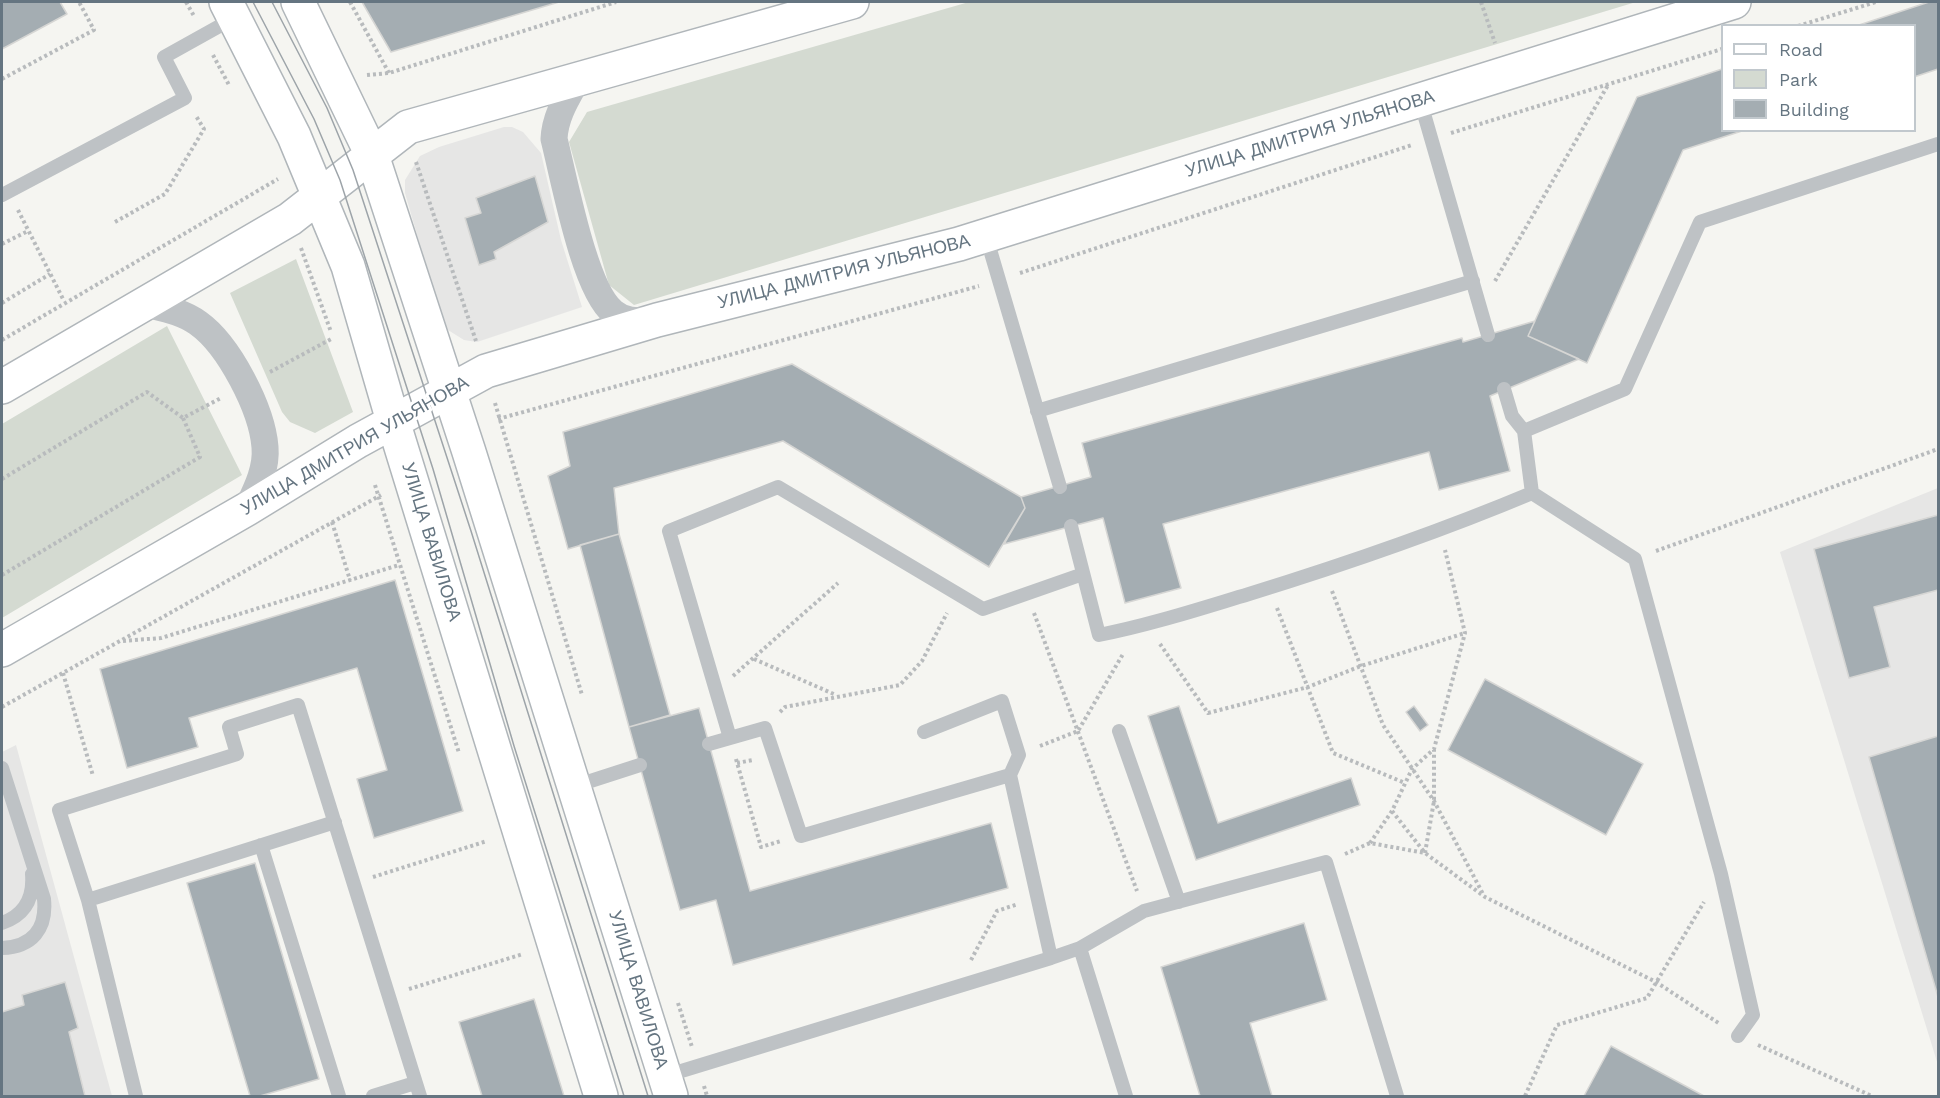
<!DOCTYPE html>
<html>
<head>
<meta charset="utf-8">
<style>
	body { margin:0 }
	#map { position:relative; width:1940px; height:1098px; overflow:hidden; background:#f5f5f1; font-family:"Work Sans",sans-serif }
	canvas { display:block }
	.frame { position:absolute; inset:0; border:3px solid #657581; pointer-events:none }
	.legend { position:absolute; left:1721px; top:24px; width:195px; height:108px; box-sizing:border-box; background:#fff; border:2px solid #c1c8cd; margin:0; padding:8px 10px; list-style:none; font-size:18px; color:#657581 }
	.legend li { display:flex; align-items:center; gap:12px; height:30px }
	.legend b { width:30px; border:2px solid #c1c8cd }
</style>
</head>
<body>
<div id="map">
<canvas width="1940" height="1098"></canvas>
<div class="frame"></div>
<ul class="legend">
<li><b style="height:8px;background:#fff"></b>Road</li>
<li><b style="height:16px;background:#d4dad1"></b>Park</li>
<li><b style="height:16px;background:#a4adb2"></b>Building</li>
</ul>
</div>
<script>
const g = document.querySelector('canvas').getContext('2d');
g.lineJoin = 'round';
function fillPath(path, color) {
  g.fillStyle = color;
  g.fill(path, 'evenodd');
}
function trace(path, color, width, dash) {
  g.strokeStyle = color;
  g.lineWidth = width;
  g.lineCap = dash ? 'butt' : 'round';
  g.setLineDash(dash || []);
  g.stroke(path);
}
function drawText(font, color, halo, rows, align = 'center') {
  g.font = font + ' "Work Sans",sans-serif';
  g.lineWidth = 6;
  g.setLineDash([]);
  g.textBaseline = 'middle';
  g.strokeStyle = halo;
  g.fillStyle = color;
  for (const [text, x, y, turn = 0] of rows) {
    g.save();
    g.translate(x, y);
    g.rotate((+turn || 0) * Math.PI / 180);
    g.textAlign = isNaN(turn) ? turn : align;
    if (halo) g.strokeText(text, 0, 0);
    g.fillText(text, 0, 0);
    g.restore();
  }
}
const built = new Path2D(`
	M504,127H512L523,132L541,153L561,240L582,307L477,342L464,340L448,330L441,318L405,193V180L420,156L439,147Z
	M1938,488V1065L1780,552Z
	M16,745L112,1096H2V752Z`);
const green = new Path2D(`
	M969,2H1636L634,305L609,285L569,142L587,112Z
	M296,259L353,412L315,433L290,422L282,412L230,293Z
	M167,326L242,475L2,618V424Z`);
const building = new Path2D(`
	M2,2H60L67,14L2,49Z
	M362,2H559L391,52Z
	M1929,2H1938V69L1914,77V26H1856Z
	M1722,69V130H1745L1683,150L1587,363L1528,336L1637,97Z
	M535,176L548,222L494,252L496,259L479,265L465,218L481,213L476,198Z
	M1535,321L1528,336L1579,359L1490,396L1510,471L1439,490L1429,452L1163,524L1181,588L1125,603L1103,518L1004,544L1025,508L1021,497L1091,477L1082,443L1462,338L1463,342Z
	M792,364L1021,497L1025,508L989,567L783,441L614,488L619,534L568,549L548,476L570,466L563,432Z
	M1938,515V590L1874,607L1890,667L1849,678L1814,549Z
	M619,534L670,715L629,727L580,545Z
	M395,580L463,811L374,838L357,779L387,770L357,668L189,718L198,747L127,768L100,669Z
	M1485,679L1643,764L1606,835L1448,750Z
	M1179,706L1218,823L1351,778L1360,805L1196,860L1148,716Z
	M1414,706L1428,725L1420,731L1406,712Z
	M699,708L750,891L991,823L1008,888L733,965L716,900L680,910L629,727Z
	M1938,736V997L1869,757Z
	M255,863L319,1079L260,1096H250L187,883Z
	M1304,923L1327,1000L1250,1023L1272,1096H1200L1161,967Z
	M65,982L78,1028L69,1032L85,1096H2V1012L24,1005L22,995Z
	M534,999L564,1096H482L459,1022Z
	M1611,1046L1704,1096H1584Z`);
const path = new Path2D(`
	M186,2L194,16
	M350,2L389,73
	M1481,2L1495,43
	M1798,26L1876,2
	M213,55L229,85
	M367,75L389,73L616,2
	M2,79L94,30L79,2
	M1451,133L1722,49
	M416,162L476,341
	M18,210L64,301
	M115,222L165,194L204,129L196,116
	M2,244L28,231
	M301,248L331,332
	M1020,273L1412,145
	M1495,281L1608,85
	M2,303L50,274
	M2,340L278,179
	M270,372L333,338
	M495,403L582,695
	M498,419L979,286
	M2,479L147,392L183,418L221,398
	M375,485L459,753
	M332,522L350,580
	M1656,551L1938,449
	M2,575L200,457L183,418
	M1332,591L1383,725L1434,801L1483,894
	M1277,608L1333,753L1405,783
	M1034,613L1137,891
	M123,641L161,638L399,565
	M1160,644L1208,713L1308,687L1361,666L1465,633
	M754,659L836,695
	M63,673L93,776
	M733,676L838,583
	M2,707L381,495
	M780,712L785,707L900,685L922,661L947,613
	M1040,746L1078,731L1123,654
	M736,759L761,847L781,841
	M737,763L753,760
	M1392,811L1425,853
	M1370,843L1392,811L1412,769L1434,749L1465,633L1445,550
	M1425,853L1434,801V750
	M1345,854L1370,843L1425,853L1485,897L1656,982L1720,1024
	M373,877L487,841
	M971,960L997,911L1018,904
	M409,989L523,954
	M678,1003L692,1047
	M1758,1045L1872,1096
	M704,1086L707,1096
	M1525,1096L1557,1025L1647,998L1704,902`);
const lane = new Path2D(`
	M1420,100L1488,335
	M2,195L185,98L164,57L234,18
	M986,236L1060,487
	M1504,389L1512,416L1524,431L1625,389L1700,222L1938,144
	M1037,411L1473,281
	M1532,493L1635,559L1721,874L1753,1015L1738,1036
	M1071,526L1099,635C1150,625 1199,609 1249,594C1346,564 1439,532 1532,493L1524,431
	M1083,574L983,609L778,487L669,531L730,738L765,728L801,836L1010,775L1051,958L1080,948L1144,911L1326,862L1397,1096
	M1119,731L1179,902
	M924,732L1002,701L1019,755L1010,775
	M709,744L730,738
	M2,768L44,899C47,929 32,947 2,948
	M575,786L640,765
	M335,822L88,900L59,810L237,754L229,727L298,705L420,1096
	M261,845L339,1096
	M88,900L136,1096
	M2,923C25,915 34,898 32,874
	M1080,948L1126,1096
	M665,1076L1051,958
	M373,1096L415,1083`);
const street = new Path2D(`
	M578,78C567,98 555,116 554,139C564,178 584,289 613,312C625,322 638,321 652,321
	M142,303C161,308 182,311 198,323C229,345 262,409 265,447C267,469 256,490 247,509`);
const secondary = new Path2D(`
	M226,2L294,136L348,266L393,421L601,1096
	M298,2L372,155L469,452L671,1096
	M2,387L290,219L408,127L852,2
	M2,650L247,509L358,441L486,371L657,320L959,244L1734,2`);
const tram = new Path2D(`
	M253,2L314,119L340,180L433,469L514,746L624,1096
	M272,2L327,108L353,170L471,531L648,1096`);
const streetNames = [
	["УЛИЦА ДМИТРИЯ УЛЬЯНОВА",1310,134,-17],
	["УЛИЦА ДМИТРИЯ УЛЬЯНОВА",844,272,-14],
	["УЛИЦА ДМИТРИЯ УЛЬЯНОВА",355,446,-30],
	["УЛИЦА ВАВИЛОВА",431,542,73],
	["УЛИЦА ВАВИЛОВА",638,990,73]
];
fillPath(built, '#e6e6e5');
fillPath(green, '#d4dad1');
fillPath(building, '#a4adb2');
trace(building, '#d6d6d4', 1.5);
trace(secondary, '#b0b6ba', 36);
trace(path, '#b8bbbd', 4, [3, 3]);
trace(lane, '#bec2c5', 14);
trace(street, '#bec2c5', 27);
trace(secondary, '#fff', 33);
trace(tram, '#9da4a9', 1.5);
drawText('18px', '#657581', '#fff', streetNames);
</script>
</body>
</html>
